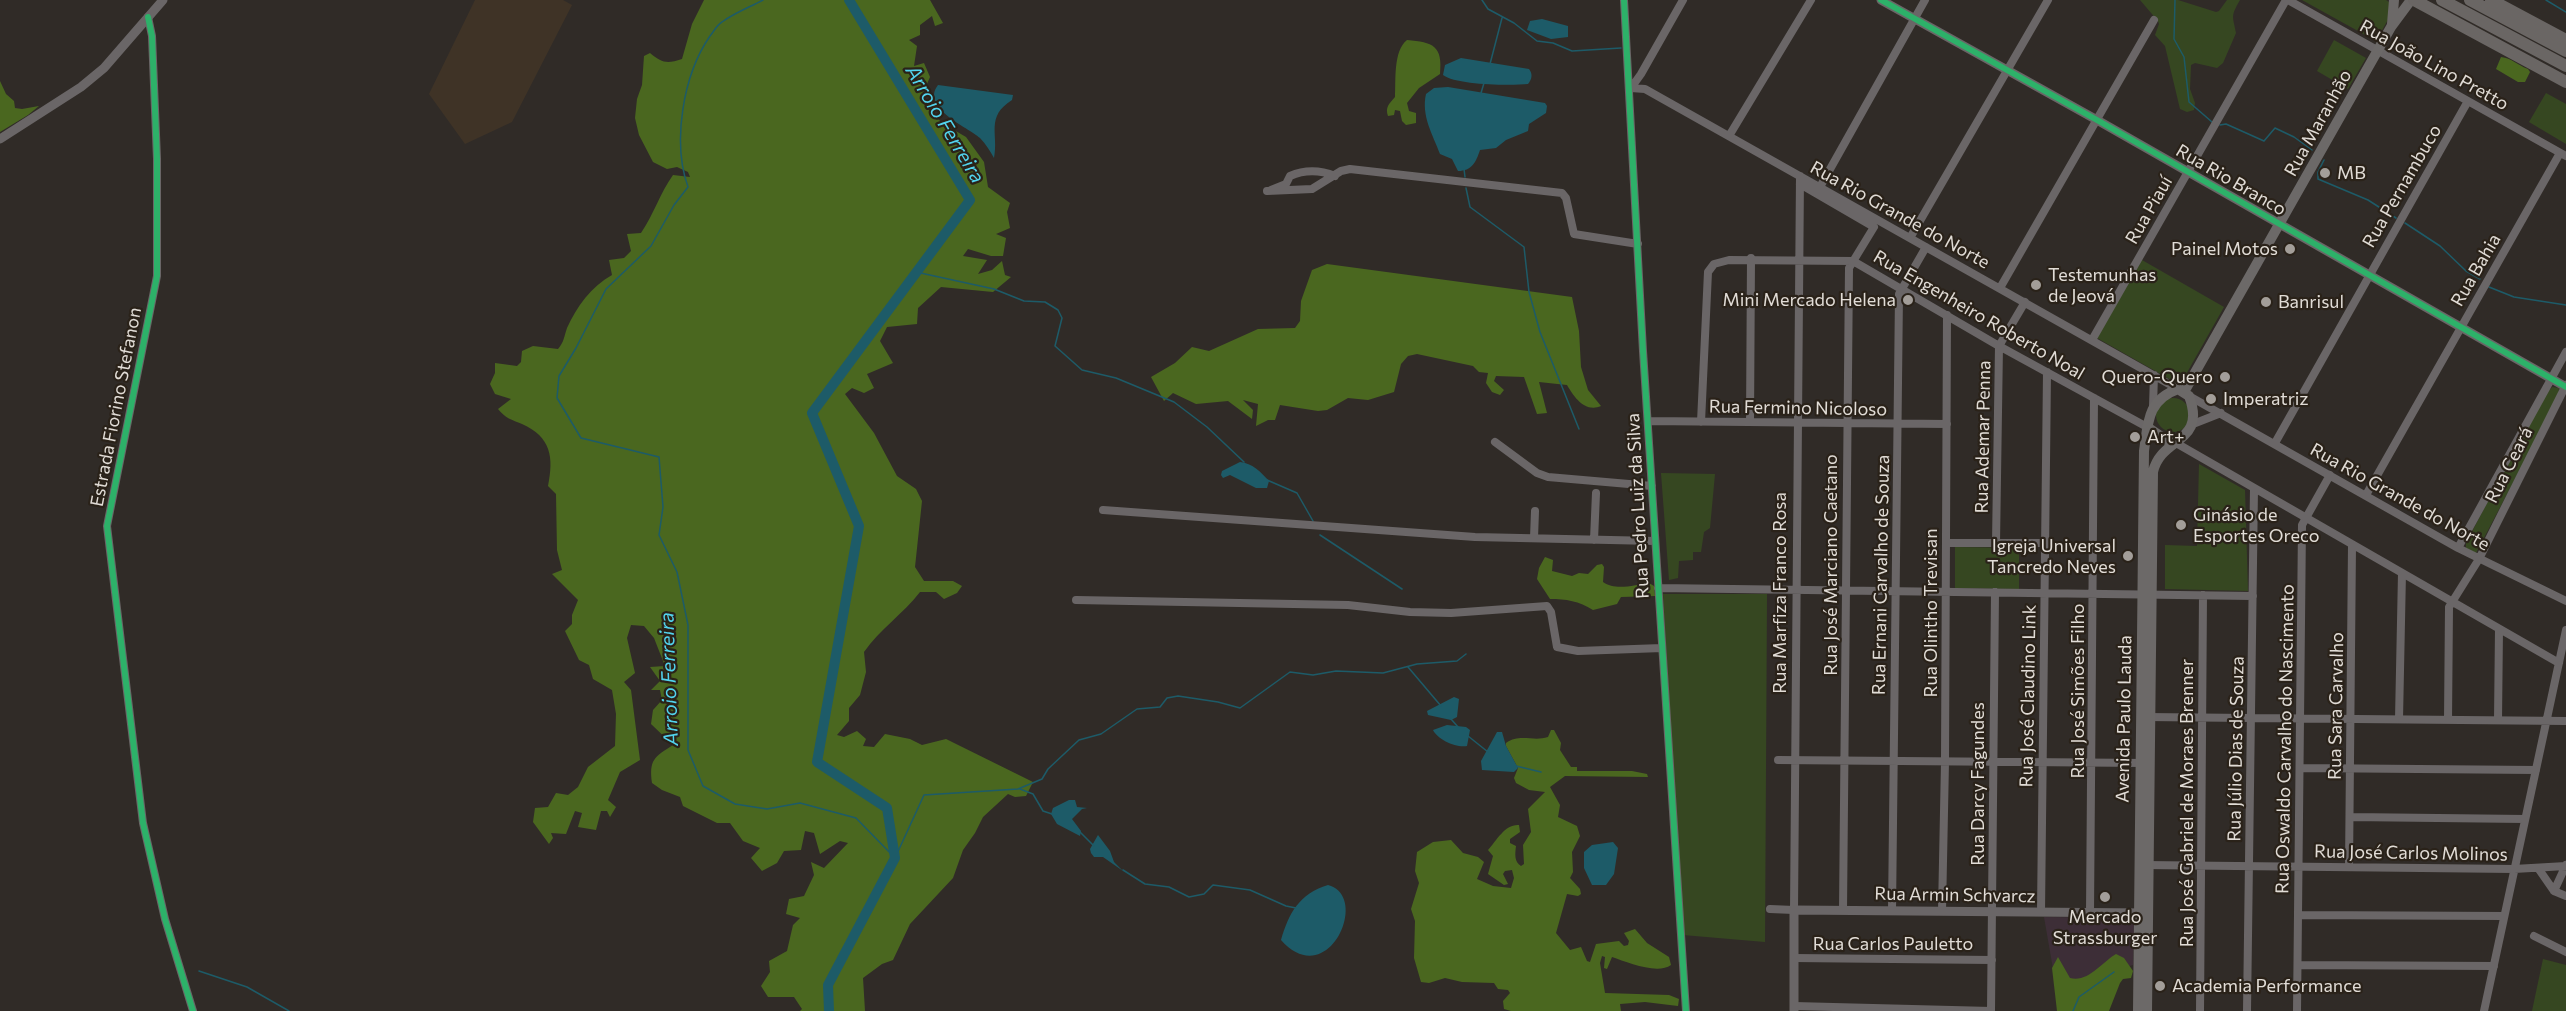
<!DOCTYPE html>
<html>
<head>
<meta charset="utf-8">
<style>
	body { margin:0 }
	canvas { display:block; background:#302b27 }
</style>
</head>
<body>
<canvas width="2566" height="1011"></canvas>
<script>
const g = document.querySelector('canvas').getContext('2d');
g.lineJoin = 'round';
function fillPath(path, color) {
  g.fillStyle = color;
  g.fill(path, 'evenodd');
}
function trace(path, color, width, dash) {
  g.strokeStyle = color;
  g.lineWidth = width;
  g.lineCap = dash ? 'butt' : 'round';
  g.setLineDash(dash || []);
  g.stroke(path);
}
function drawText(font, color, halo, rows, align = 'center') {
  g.font = font + ' Commissioner,sans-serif';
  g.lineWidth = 4.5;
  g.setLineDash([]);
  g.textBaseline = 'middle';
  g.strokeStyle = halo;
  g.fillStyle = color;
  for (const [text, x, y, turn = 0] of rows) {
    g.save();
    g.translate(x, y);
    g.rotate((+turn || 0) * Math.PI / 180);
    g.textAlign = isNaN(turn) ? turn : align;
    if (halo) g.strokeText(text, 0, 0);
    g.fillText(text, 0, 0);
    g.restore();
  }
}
const commercial = new Path2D(`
	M2044,917L2134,918L2133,965L2056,986Z`);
const built = new Path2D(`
	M475,0H563L572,5L512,122L465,144L429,94Z`);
const green = new Path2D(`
	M2140,0H2178L2216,12L2219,11L2227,0H2240C2230,17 2233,16 2236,33L2223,63L2217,68L2195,63L2191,65L2190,89L2195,103L2194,110L2187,112L2180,109L2165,46L2155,35L2159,24L2158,21Z
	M2302,0H2386L2389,2L2390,16L2376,41Z
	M2334,40L2366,58L2348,89L2317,71Z
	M2546,93L2566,104V144L2529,122Z
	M2142,260L2224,307L2180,385L2097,338Z
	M2552,387L2559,388L2558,397L2476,553L2466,548V543L2543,397Z
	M2156 415a17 17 0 1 1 34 0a17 17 0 1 1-34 0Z
	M2199,464L2245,490L2248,591L2165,589V545L2197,546Z
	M1661,473L1715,474L1710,528L1704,532L1701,552H1693V560L1679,561L1678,578L1669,580Z
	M1955,547L2019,548V589L1955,588Z
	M1663,594H1767L1765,942L1683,935Z
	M2543,959L2566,965V1011H2532Z`);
const forest = new Path2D(`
	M704,0H930L943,23L935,26L932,16L920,25V35L909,40L917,46L914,66L924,63L930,77L920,100L942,123L966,137L984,162L988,187L1010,203L1007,212L1010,228L996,234L1006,238L1003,256H991L968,249L963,256L987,260L978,274L992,270L1002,261L1005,275L1011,277L993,292L941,287L918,308L917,324L887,327L880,341L893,363L867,374L874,388L864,393L852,388L845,394L874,433L897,476L916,489L922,501L915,567L924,581H953L962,586L957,593L944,599L936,592H920C903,614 880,629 864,652L866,672L860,695L849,708V721L837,735L844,737L857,731L866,739L863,746L874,747L885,734L910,739L922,745L946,739L1033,782L1026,796L1015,797L1008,794L983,817L975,833L963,850L953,878L910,924L893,960L882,964L863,978L865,1011H800L802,1009L794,997H768L761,986L770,972L769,961L787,951L793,925L800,918L786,914L789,899L804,896L814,875L811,862L824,868L848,843L840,841L820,854L814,833L805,831L801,850L784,851L777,863L762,871L751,858L760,848L743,841L730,823H717L683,806L680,797L662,790L652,783C649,760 654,757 673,745L651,724L653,710L662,700L660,690H651L660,681L650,667L665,666L654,638L644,626L631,625L627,638L635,673L624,682L631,690L640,760L620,772L608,800L616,807L610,817L607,811H601L596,830L578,827L582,813L575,811L566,834L551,833L553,838L549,844L533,822L535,808L548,807L556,793L568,795L578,787L588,767L615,746L616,714L612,690L593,679L589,665L579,660L565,631L572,624V615L578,600L552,574L562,570L557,550L556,494L548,486C554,457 551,437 522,424C512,420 505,418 498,409L511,399L495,394L490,384L495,373V363L517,366L521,362L522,351L533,346L558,349C564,342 564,337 567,328C577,306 591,287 612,275L609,260L624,258L631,251L627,234L641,233C654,214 660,193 673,175L690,177L688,172L677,167L667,169L653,162L639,135L635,118L637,99L642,85L644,56L650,53C662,63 667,64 682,59L692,24Z
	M1407,40C1433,42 1443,46 1440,74L1419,88L1407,103L1409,111L1416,113V123L1406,125L1402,121L1400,111L1395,110L1394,115L1388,116C1385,107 1389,104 1395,97C1396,81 1393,51 1407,40Z
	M2501,57C2512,58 2517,65 2528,69L2530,72L2525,82H2518L2496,69Z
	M0,81L6,94L14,101L15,108L22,109L39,106L28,115L0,132Z
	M1327,264L1572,297L1579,331L1581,367L1588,390L1601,406C1585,413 1574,397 1567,385L1539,382L1547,413L1537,414L1524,377L1496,376L1494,381L1504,390L1500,395L1492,392L1486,383L1488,373L1479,372L1473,366L1417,354L1408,356L1401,364L1394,392L1368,400L1348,398L1327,410L1318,411L1280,405L1275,420H1268L1256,426L1258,404L1243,400L1253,410L1252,419L1228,401L1196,404L1173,393L1164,401L1151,377L1175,363L1192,347L1209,351L1258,329L1295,328L1300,321L1301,301L1312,270Z
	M1545,557L1553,560L1552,571L1572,576L1579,573L1588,574L1597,565L1602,564L1604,567L1603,582C1615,591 1635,585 1649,583L1654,586L1655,596L1621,597L1617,604L1593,610C1579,601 1566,599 1550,599L1537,579L1539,568Z
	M1551,730H1554L1561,743L1560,750L1571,767H1577V771H1632L1647,774L1648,777L1565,776L1550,787L1560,805L1558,817L1577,826L1580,836L1572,852L1573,872L1570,878L1580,889L1581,894L1578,896L1567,894L1556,933L1570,950L1581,947L1587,961L1590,962L1596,944L1619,941L1624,946L1628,945L1629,941L1624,933L1635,929L1647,943L1669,957L1671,965C1657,975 1627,962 1612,957L1607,969L1604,968L1605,957L1602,956L1600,963L1605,993L1669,995L1679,999L1678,1006L1645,1002L1620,1004L1621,1011H1511L1504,1009L1503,1001L1510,993L1508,990L1498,989L1494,983L1462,982L1445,978L1429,983L1421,982L1414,958L1415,921L1411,909L1419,883L1415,871L1417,852L1433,842L1451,840L1463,853L1478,857L1484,862L1477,879L1493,886L1511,888L1514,878L1512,870L1505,871L1503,874L1508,884L1504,885L1488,874L1493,856L1488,850C1497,840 1505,824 1519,825L1520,832L1510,839V843L1516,846C1515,854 1514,862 1521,866L1524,864L1523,845L1531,832L1528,809L1545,792L1529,790L1516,783L1514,778L1518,768L1506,746V743C1520,733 1533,742 1548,737Z
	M2116,954L2124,958L2133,971L2131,978L2123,979L2120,983L2109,1011H2057L2052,968L2058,957L2070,978C2088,983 2102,962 2116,954Z`);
const water = new Path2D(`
	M1542,19L1568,26V37L1551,39L1527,30L1530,21Z
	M1461,58L1529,69C1533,74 1532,79 1528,84C1510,86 1456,85 1443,75L1445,65Z
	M938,85L1013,95L1012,100C985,117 999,134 994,158C990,151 986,144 980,138C968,127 920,108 938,85Z
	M1448,87L1545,103L1547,106L1546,113L1529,124L1528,131L1506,140L1496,148L1480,150C1476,162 1472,171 1458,171L1452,159L1440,154C1433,135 1421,116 1426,94L1434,88Z
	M1240,462C1252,463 1261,472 1269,481L1267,488H1256L1230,475L1223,478L1221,475L1222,471Z
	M1454,697L1459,699L1457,717L1451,720L1428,715L1427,711Z
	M1447,725L1466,727L1470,730L1467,746C1456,748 1438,740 1433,730Z
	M1497,732H1502L1506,746L1518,768L1514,772L1482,770L1481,761Z
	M1069,800H1075L1077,807L1087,808L1082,809L1072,819L1081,831L1080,836L1057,824L1051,814L1053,808Z
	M1098,835L1110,851L1114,862L1123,871L1103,857H1094L1091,853L1090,849Z
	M1613,842L1618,848L1614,874L1606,885H1592L1584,868V852L1592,845Z
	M1328,885C1371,896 1328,993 1281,940C1289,913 1299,894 1328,885Z`);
const stream = new Path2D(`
	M763,0C750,7 734,13 722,22C717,25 714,31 710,36C683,75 672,142 688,187L674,205L651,246L606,289L576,348L559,376L557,398L581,438L659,457L663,507L659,535L677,572L688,625V750L703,786L735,804L767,809L800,803L856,818L895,858L924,795L1018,789L1042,779L1048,769L1079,740L1101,734L1137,709L1160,707L1167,698L1178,696L1218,702L1240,708L1290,672L1313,675L1336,671L1383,673L1417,664L1457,661L1466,654
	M1482,0L1488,9L1514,23L1537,41L1553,43L1572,51L1621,48
	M2175,0L2174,39L2184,57L2189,102L2212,122
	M2546,0L2566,12
	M1490,64L1502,18
	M1481,93L1484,83
	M2220,125L2226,124L2264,141L2275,128L2294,137L2312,150
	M2324,160L2318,172V179L2368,200L2396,218
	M1464,169L1465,177
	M1466,188L1470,207L1524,247L1529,292L1540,332L1579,429
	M2405,223L2440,246L2466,271L2480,279
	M916,272L994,289L1024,301L1045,302L1058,310L1062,318L1055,346L1082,370L1116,378L1174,402L1207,427L1244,462
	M2489,287L2514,297L2566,305
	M1267,480L1297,493L1313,521
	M1320,535L1402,589
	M1408,667L1441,706
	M1451,719L1458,727
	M1468,736L1488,752
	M1516,766L1541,772
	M1020,789L1033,794L1043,811L1052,814
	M1080,832L1094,846
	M1123,870L1145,884L1169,887L1189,897L1204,894L1213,885L1250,890L1286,906L1296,908
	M199,971L247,987L289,1011
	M2073,1011L2079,997L2114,972`);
const river = new Path2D(`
	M829,1011L828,985L895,858L887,808L817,762L859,526L812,413L970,200L849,0`);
const minor = new Path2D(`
	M1624,0L1643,351L1686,1011
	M2288,0L2566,156
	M148,17L152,36L157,159V276L107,526L143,823L165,919L193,1011
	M1631,88L1645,89L2178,389
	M1631,88L1641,74L1683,0
	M1729,136L1811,0
	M1800,184L1874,227L1849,268L1843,910
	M1820,187L1925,0
	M1271,190L1286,184L1290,176C1304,170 1320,170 1335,176
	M1267,191L1312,189L1341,171L1350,169L1562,193L1566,198L1574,234L1638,244
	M1910,238L2048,0
	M2000,288L2154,20
	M2092,340L2286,0
	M2189,396L2458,548L2566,601
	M2153,407L2154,375
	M1649,421L1947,424
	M1701,422L1708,272L1714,264L1729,260L1853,261L1999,346L2147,427
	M1750,422L1751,258
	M2193,424L2221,413
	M1495,442L1537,473L1548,477L1652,486
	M2176,443L2559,663
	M2275,443L2468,101
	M2366,495L2560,153
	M1103,510L1475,537L1655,541
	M1534,538L1535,511
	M1594,540L1596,493
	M1947,543H2045
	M1996,543L1999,346L2025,302
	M2458,548L2566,352
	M1658,588L2253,596
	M1076,600L1348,605L1410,612L1451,613L1547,606L1551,612L1557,647L1578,651L1662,648
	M2145,717L2566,721
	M2399,719L2402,573
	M2448,720L2449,607L2479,559L2566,385
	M2498,720L2499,629
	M1778,760L2145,763
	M2301,768L2536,770
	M2350,817L2525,819
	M2144,865L2514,869L2566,866
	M2349,867L2352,545
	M2538,868L2554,891L2566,896
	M2554,891L2566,865
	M1770,909L1794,910L1800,176
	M1892,911L1899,294L1926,247
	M1942,911L1945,762L1947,315
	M2041,912L2047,372
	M2090,913L2094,398
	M2299,915L2504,916
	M2534,936L2566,952
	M1794,958L1992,960
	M2298,965L2494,966
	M1794,1006L1991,1011L1995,592
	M2200,1011L2203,595
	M2247,1011L2254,488
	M2297,1011L2302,525L2330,475
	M2484,1011L2566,630`);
const tertiary = new Path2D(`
	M1881,0L2097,120L2566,387
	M0,139L81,87L104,68L163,0
	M1794,1011V910L2146,913`);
const secondary = new Path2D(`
	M2392,24L2394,0
	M2184,392L2391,27L2411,0
	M2147,427L2166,440L2176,443
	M2138,1011L2144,451C2148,423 2147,400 2178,389L2189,396C2207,444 2161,436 2153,472L2147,1011`);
const trunk = new Path2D(`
	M2414,0L2566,82
	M2442,0L2566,66
	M2470,0L2566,51
	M2491,0L2566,40`);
const cycleway = new Path2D(`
	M1624,0L1643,351L1686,1011
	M1881,0L2097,120L2566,387
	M148,17L152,36L157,159V276L107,526L143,823L165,919L193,1011`);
const markers = [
	[2325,173,6,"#a39e99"],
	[2290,249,6,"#a39e99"],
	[2036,285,6,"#a39e99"],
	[1908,300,6,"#a39e99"],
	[2266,302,6,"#a39e99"],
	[2225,377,6,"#a39e99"],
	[2211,399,6,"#a39e99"],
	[2135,437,6,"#a39e99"],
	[2181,525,6,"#a39e99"],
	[2128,556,6,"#a39e99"],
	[2105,897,6,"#a39e99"],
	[2160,986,6,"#a39e99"]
];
const streetNames = [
	["Rua João Lino Pretto",2434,65,29],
	["Rua Maranhão",2318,123,-61],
	["Rua Rio Branco",2231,180,30],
	["Rua Pernambuco",2402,186,-60],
	["Rua Piauí",2149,210,-60],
	["Rua Rio Grande do Norte",1900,215,29],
	["Rua Bahia",2476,270,-60],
	["Rua Engenheiro Roberto Noal",1979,315,30],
	["Estrada Fiorino Stefanon",116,407,-79],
	["Rua Fermino Nicoloso",1798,408,1],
	["Rua Ademar Penna",1983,437,-89],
	["Rua Ceará",2509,465,-63],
	["Rua Rio Grande do Norte",2400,497,29],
	["Rua Pedro Luiz da Silva",1638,506,-93],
	["Rua José Marciano Caetano",1831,565,-90],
	["Rua Ernani Carvalho de Souza",1881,575,-89],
	["Rua Marfiza Franco Rosa",1780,593,-90],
	["Rua Olintho Trevisan",1931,613,-90],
	["Rua José Simões Filho",2078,691,-90],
	["Rua José Claudino Link",2028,696,-89],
	["Rua Sara Carvalho",2336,706,-89],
	["Avenida Paulo Lauda",2124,719,-89],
	["Rua Oswaldo Carvalho do Nascimento",2285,739,-89],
	["Rua Júlio Dias de Souza",2236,749,-89],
	["Rua Darcy Fagundes",1978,784,-90],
	["Rua José Gabriel de Moraes Brenner",2187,803,-90],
	["Rua José Carlos Molinos",2411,853,1],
	["Rua Armin Schvarcz",1955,895,1],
	["Rua Carlos Pauletto",1893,944]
];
const poiNames = [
	["MB",2337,173],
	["Painel Motos",2278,249,"right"],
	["Testemunhas",2048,275],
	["de Jeová",2048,296],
	["Mini Mercado Helena",1896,300,"right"],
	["Banrisul",2278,302],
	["Quero-Quero",2213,377,"right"],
	["Imperatriz",2223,399],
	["Art+",2147,437],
	["Ginásio de",2193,515],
	["Esportes Oreco",2193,536],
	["Igreja Universal",2116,546,"right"],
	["Tancredo Neves",2116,567,"right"],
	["Mercado",2105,917,"center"],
	["Strassburger",2105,938,"center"],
	["Academia Performance",2172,986]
];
const waterNames = [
	["Arroio Ferreira",945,124,59],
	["Arroio Ferreira",669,679,-92]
];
fillPath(commercial, '#3d2e37');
fillPath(built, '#3f3326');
fillPath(green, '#364721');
fillPath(forest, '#4a671f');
fillPath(water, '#1d5b68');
trace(stream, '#1d5b68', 1.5);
trace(river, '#1d5b68', 10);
trace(minor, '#6a6667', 8);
trace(tertiary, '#6a6667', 9);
trace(secondary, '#6c6968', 10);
trace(trunk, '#6a6664', 12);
trace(cycleway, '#2db169', 6);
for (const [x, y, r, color] of markers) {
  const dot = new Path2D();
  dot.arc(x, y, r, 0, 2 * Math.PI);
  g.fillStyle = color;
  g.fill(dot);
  trace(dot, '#2a2219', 2);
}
drawText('18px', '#e1dcd6', '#2a2219', streetNames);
drawText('18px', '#e1dcd6', '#2a2219', poiNames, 'left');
drawText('italic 20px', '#52d3ed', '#2a2219', waterNames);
</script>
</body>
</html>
